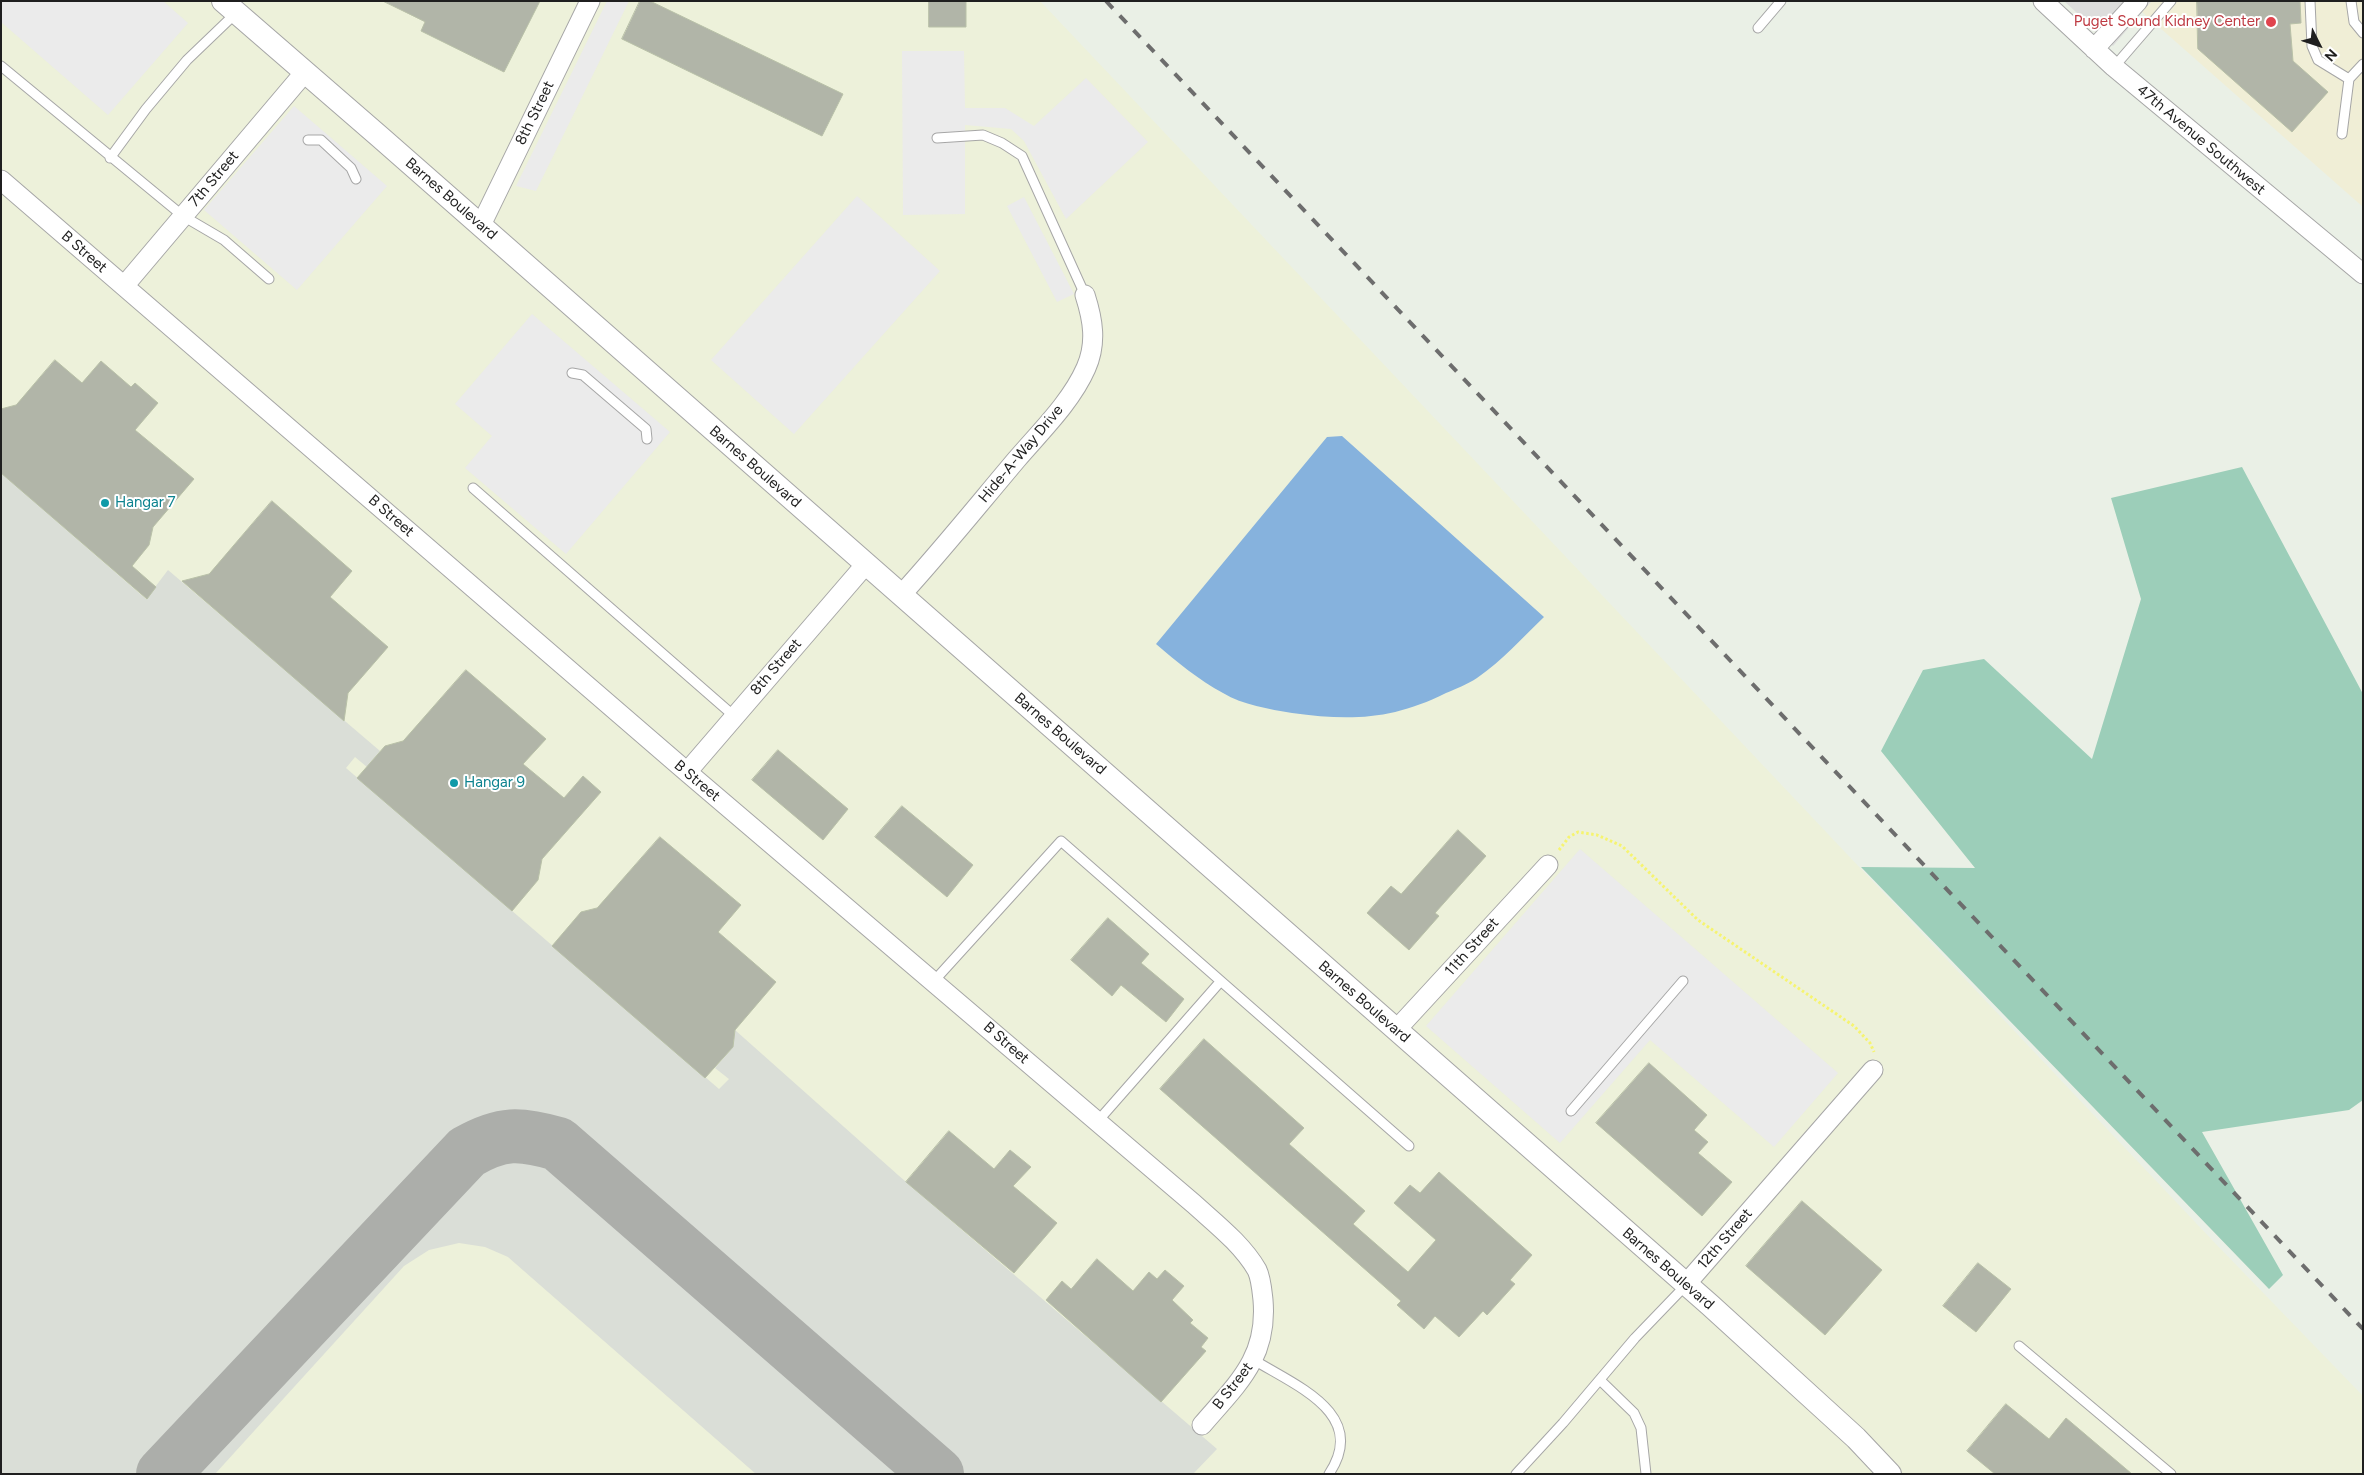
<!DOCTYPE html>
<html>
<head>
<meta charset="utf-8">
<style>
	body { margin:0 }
	#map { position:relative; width:2364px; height:1475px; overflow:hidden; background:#eaf0e6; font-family:Figtree,sans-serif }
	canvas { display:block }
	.frame { position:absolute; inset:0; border:2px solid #1f1f1f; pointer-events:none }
	.north { position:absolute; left:2294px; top:20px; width:50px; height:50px; -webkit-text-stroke:4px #fff; paint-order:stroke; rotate:131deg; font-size:14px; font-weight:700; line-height:20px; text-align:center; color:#1f1f1f }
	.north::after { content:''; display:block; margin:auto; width:18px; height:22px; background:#1f1f1f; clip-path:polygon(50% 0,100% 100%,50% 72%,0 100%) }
</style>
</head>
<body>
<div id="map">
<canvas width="2364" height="1475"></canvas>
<div class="frame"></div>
<div class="north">N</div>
</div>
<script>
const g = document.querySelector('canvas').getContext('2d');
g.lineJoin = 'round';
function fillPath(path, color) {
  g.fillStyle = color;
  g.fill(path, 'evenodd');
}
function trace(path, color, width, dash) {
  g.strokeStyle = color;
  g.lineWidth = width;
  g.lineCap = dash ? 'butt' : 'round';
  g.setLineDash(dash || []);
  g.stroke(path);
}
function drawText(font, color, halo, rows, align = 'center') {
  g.font = font + ' Figtree,sans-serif';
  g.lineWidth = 4;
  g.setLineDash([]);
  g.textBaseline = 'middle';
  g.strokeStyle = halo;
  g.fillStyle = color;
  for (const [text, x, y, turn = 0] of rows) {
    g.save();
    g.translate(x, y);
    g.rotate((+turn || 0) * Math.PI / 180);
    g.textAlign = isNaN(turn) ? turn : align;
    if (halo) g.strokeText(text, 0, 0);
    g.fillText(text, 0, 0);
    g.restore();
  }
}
const residential = new Path2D(`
	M2064,1H2152L2113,46Z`);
const commercial = new Path2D(`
	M2152,1H2363V207L2142,12Z`);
const military = new Path2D(`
	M1,1H1040L2213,1241L2363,1396V1474H1Z`);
const airport = new Path2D(`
	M1,473L146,599L168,570L380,751L367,767L355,757L346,768L719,1089L729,1079L715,1068L733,1047L735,1030L898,1175L1217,1449L1193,1474H756L508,1257L485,1247L459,1243L429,1250L404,1266L215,1474H1Z`);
const forest = new Path2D(`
	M2242,467L2363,694V1100L2349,1110L2202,1132L2283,1275L2269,1289L1861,867L1975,868L1881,751L1923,670L1984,659L2092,759L2141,599L2111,498Z`);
const pitch = new Path2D(`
	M1342,436L1544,617C1522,638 1502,661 1477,678C1468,684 1456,689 1446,693C1392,720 1350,721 1292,713C1269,709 1243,705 1223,693C1199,680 1177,662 1156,644L1327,437Z`);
const parking = new Path2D(`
	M1,1H163L188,23L108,115L1,22Z
	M607,1H629L536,191L516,186Z
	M902,51H964L965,108H1005L1034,126L1086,78L1148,142L1066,219L1024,141L1011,129L965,125V214L903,215Z
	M294,106L387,186L297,290L204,210Z
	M857,196L940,271L794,434L711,360Z
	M1024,197L1074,294L1057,302L1007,206Z
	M532,314L670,432L566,554L465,468L492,436L455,404Z
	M1580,849L1838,1073L1774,1147L1650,1040L1560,1143L1426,1026Z`);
const taxiway = new Path2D(`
	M163,1474L467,1152C502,1132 520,1133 558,1144L937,1474`);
const building = new Path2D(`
	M383,1H540L504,72L421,31L425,22Z
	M640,1H650L843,94L822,136L622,39Z
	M929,1H966V27H929Z
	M2197,1H2300L2301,23L2290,24L2293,61L2328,92L2292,132L2198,49Z
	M55,360L82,383L101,361L131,387L135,383L158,403L135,430L194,479L153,527L149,545L132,566L156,587L147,599L1,473V409L16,405Z
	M272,501L352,571L330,597L388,647L348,693L344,721L182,581L209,574Z
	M466,670L546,739L523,764L564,798L583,776L601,792L542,859L538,880L512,911L357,778L385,746L403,741Z
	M778,750L848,809L823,840L752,780Z
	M902,806L973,865L947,897L875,837Z
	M1458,830L1486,856L1435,913L1439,916L1409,950L1367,913L1391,886L1401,894Z
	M660,837L741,905L718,932L776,982L735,1030L733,1047L705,1078L552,946L581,912L597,908Z
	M1108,918L1149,954L1141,963L1184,999L1166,1022L1121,985L1112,996L1071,960Z
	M1204,1039L1304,1128L1289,1144L1365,1211L1353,1224L1408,1272L1436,1240L1394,1203L1410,1185L1420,1193L1439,1172L1532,1255L1510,1280L1515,1284L1487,1315L1483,1311L1459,1337L1435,1316L1424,1329L1397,1305L1401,1301L1160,1089Z
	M1649,1063L1707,1115L1694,1130L1708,1142L1698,1153L1732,1182L1702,1216L1596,1123Z
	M949,1131L994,1169L1010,1150L1031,1167L1013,1186L1057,1223L1014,1273L906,1182Z
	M1802,1201L1882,1270L1825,1335L1746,1266Z
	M1097,1259L1133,1291L1149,1272L1157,1279L1165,1270L1184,1286L1172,1300L1193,1320L1190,1323L1208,1338L1201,1347L1206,1351L1161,1402L1046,1300L1062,1281L1071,1289Z
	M1978,1263L2011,1289L1976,1332L1943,1306Z
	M2006,1404L2049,1439L2066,1418L2132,1474H1995L1967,1451Z`);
const path = new Path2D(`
	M1559,850L1569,837L1578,832L1597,835L1622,846L1698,920L1854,1026L1870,1043L1874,1052`);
const service = new Path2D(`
	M2310,1L2312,46L2318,60L2349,79L2342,134
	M2351,1L2354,22L2363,33
	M1758,28L1781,1
	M1,66L183,216L224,240L269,279
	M2114,67L2171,1
	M2349,79L2363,64
	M937,138L983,135L1002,143L1022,156L1085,295
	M308,140H321L351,168L356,179
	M110,158L146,109L187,60L236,13
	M572,373L583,375L646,429L647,439
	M473,488L734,716
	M934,981L1061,841L1409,1146
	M1571,1111L1683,981
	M1097,1122L1220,982
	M2019,1346L2171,1474
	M1254,1360C1296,1386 1369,1414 1329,1474
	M1600,1380L1634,1413L1641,1428L1646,1474
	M1516,1474L1563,1423L1635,1338L1686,1285`);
const minor = new Path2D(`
	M2043,1L2114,67L2363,274
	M2094,49L2138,1
	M1,180L687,772L1194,1204C1216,1224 1242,1244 1257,1270C1261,1278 1262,1291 1263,1300C1268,1358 1237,1384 1202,1425
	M481,225L590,1
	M124,286L305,72
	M902,594C942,550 979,504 1017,459C1041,431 1071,402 1086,368C1097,343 1093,320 1085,295
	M687,772L866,564
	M1396,1030L1548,865
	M1686,1284L1873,1070`);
const tertiary = new Path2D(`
	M223,1L380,137L1710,1305L1856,1438L1890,1474`);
const rail = new Path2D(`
	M1106,1L2363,1329`);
const markers = [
	[2271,22,6,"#e0444e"],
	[105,503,5,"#0f9aa8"],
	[454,783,5,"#0f9aa8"]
];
const healthNames = [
	["Puget Sound Kidney Center",2260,22]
];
const streetNames = [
	["8th Street",535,113,-64],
	["47th Avenue Southwest",2201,140,40],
	["7th Street",214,179,-50],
	["Barnes Boulevard",451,199,41],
	["B Street",84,252,41],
	["Hide-A-Way Drive",1021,454,-50],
	["Barnes Boulevard",755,467,41],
	["B Street",391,516,41],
	["8th Street",776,667,-49],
	["Barnes Boulevard",1060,734,41],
	["B Street",697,781,40],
	["11th Street",1472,947,-48],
	["Barnes Boulevard",1364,1002,41],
	["B Street",1006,1043,41],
	["12th Street",1725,1239,-49],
	["Barnes Boulevard",1668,1269,41],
	["B Street",1233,1386,-52]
];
const cultureNames = [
	["Hangar 7",115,503],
	["Hangar 9",464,783]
];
fillPath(residential, '#dddddc');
fillPath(commercial, '#f0eed6');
fillPath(military, '#edf1da');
fillPath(airport, '#daded7');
fillPath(forest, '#9cceb9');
fillPath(pitch, '#86b2dd');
fillPath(parking, '#ebebeb');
trace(taxiway, '#acaeaa', 54);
fillPath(building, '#b1b5a8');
trace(building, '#b9c1a8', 1);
trace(service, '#a6a6a6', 11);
trace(minor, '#a6a6a6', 21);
trace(tertiary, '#a6a6a6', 24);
trace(path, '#f6f470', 3, [2.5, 2.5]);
trace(service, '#fff', 9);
trace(minor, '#fff', 19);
trace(tertiary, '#fff', 22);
trace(rail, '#6d6d6d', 4, [10, 10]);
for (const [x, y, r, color] of markers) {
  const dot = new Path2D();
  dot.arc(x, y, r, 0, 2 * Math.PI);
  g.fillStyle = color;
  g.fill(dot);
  trace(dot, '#fff', 2);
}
drawText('15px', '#be3a42', '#fff', healthNames, 'right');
drawText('15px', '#1f1f1f', '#fff', streetNames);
drawText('15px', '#0d838f', '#fff', cultureNames, 'left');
</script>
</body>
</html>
